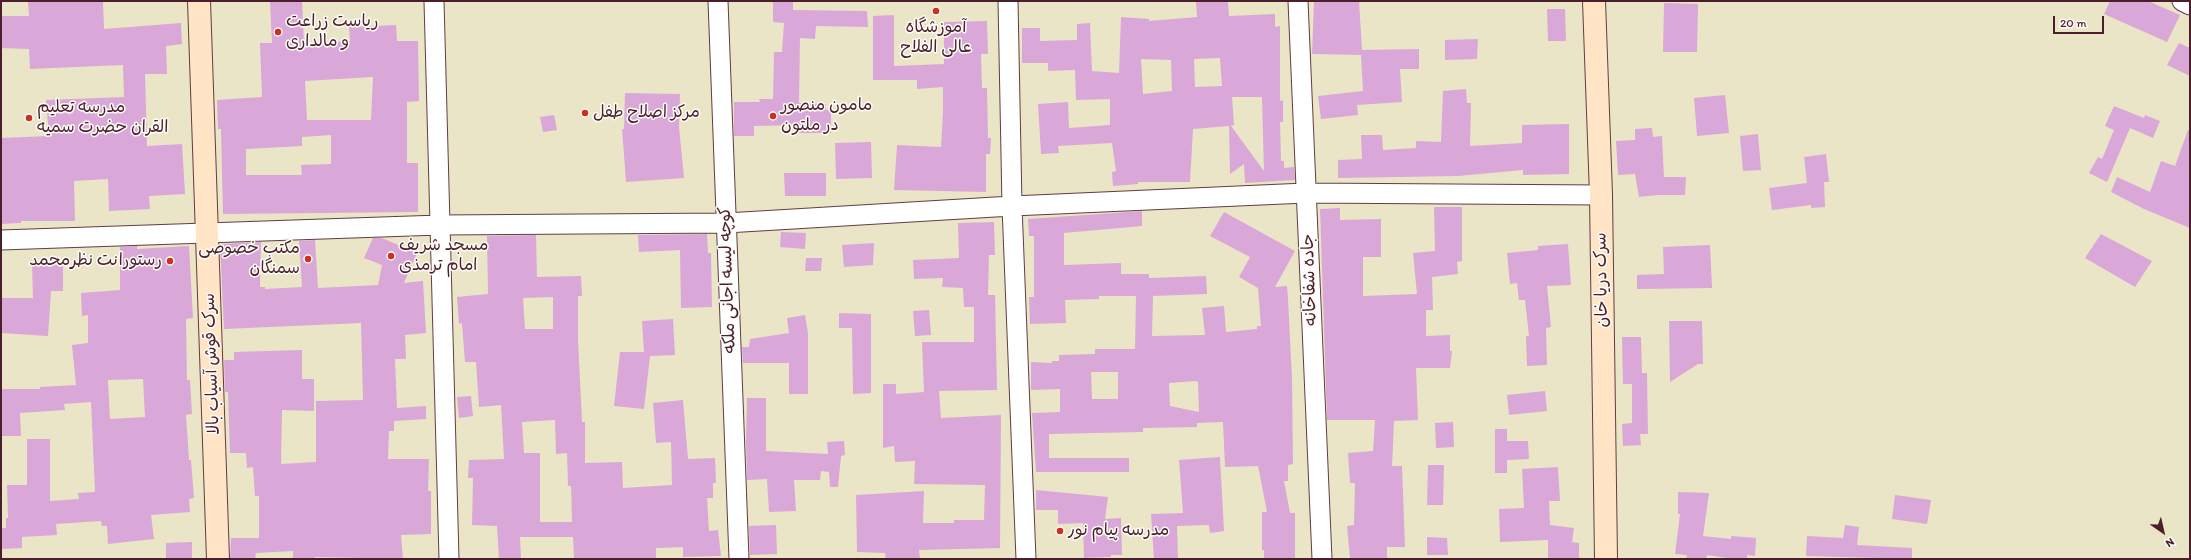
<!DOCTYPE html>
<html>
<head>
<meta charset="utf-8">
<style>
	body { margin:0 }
	#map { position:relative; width:2191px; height:560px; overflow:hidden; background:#eae5c6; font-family:Itim,sans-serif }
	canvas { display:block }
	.frame { position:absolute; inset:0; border:2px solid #4a1f2b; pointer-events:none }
	.north { position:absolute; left:2143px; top:512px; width:40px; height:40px; -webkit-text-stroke:3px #fdfcf7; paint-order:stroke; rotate:146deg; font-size:11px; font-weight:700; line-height:16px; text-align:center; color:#4a1f2b }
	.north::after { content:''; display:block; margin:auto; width:14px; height:18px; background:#4a1f2b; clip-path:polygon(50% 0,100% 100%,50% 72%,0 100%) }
	.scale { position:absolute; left:2053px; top:16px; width:51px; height:18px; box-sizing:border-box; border:2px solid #4a1f2b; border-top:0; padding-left:5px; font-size:12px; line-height:14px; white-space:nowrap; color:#4a1f2b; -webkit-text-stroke:3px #fdfcf7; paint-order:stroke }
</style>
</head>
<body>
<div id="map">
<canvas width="2191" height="560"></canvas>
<div class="frame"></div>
<div class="north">N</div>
<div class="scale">20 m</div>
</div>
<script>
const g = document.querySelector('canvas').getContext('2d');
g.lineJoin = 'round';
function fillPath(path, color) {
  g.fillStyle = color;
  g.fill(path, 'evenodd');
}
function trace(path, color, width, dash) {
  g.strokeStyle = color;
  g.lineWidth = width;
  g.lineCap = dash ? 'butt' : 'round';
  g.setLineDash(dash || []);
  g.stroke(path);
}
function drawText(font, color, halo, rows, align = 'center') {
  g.font = font + ' Itim,"Playpen Sans Arabic",sans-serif';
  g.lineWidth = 3;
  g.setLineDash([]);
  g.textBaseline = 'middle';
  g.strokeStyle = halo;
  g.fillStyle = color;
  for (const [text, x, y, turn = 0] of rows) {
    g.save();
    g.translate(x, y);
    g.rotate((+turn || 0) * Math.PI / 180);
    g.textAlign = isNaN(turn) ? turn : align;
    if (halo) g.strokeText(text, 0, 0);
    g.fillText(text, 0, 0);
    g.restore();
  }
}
const building = new Path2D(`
	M28,1H103L104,29L181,23L182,44L166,46L167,74H145L147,146L182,144L185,194L149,196L150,209L109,211L108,179L74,181L75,221H21V223L1,224V138L49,136L46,100L124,97L123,65L30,69L29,49L1,48V16H29Z
	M270,1H302L304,44L350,41L349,27L396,25L397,41H418L419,101L407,102V163H418V212L223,214L221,129H218L217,100L262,97L260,43H272ZM373,77L371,120H307L305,81ZM331,135V164L301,165L302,175H246V149L302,146V137Z
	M773,1H793V10L867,11L868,27L816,26L815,39L800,38L799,103L826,104V110H831V133H799L800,125L754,126V136H734V102H760L759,99H773L774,52H782L784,23L773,22Z
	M1196,1H1228L1229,16L1275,14V27L1280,26V101L1283,100V122H1280L1281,161H1284V168L1294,167L1295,180L1245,183L1244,164L1230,174L1229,126L1193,129L1190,182H1138V184L1113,186L1112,172L1116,171L1112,143L1058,146L1059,153L1041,154L1038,104L1068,102L1069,128L1110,125V99L1076,100L1075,70L1048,71V63H1022V28H1040V41L1077,40V24L1090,23L1092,71L1119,73L1121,17L1149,19V21L1197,17ZM1220,58L1222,86L1195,87L1194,59ZM1141,59L1171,60L1172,91L1143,94ZM1232,97H1262L1264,171L1231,126L1234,125Z
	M1314,1H1359L1362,50L1419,49V69H1400L1402,102L1357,105L1358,115L1321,119L1318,96L1363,91L1361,55L1312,54Z
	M2110,1H2148L2180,15L2167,42L2104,14Z
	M1664,3L1698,4L1697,52H1663Z
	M1547,9H1565L1566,41H1548Z
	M894,15V66L944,64V22L987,21L988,54H981L982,88H987L988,138H991L990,154H986V192L894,190L897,145L941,147L943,111V87L917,89V80H873V16Z
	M1478,39L1477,59L1445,60V40Z
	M2179,43L2190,48V76L2167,65Z
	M1466,89L1467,103H1471L1470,146L1522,143V125L1569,124V174L1523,175V170L1458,176L1338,178V160L1362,159L1361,135H1382L1383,150L1416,148V141L1441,142L1443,91Z
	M625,93L680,94L679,127L684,178L626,182L622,129H624Z
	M1725,95L1729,133L1697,136L1694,98Z
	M2114,106L2144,118L2145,115L2160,121L2153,138L2130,128L2107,182L2089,173L2098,157L2102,159L2114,130L2105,126Z
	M554,115L557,130L543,132L540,117Z
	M1652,128L1653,137L1662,136L1664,177H1686L1685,195H1657L1639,197L1635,174L1618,175L1616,141L1635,140V129Z
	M2188,130H2190V228L2144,209L2111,192L2117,177L2150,192L2161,161L2175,166Z
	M1758,134L1761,170L1743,171L1740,136Z
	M871,142L872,178L836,179L835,143Z
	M1826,154L1829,182H1824L1825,207L1811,208V205L1772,210L1769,188L1807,183L1804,157Z
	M784,173H826V196H785Z
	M1434,207H1462V261L1457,262L1458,274L1432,277L1433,310H1426V336L1450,335V351H1452L1450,368H1416L1418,420L1394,421L1392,466H1402L1405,547H1387V559L1350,558L1347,526L1354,525L1355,483H1350L1348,453L1373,451L1375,420H1327L1320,209L1340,208V220L1381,219V257H1363V296L1417,294L1413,253L1435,251Z
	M1142,211V226L1064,233V265L1121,263V274H1149V278L1206,276L1207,294L1153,296L1152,336L1205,335L1202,308L1224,306L1226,332L1257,329V326H1261L1258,288L1239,277L1250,257L1210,236L1224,212L1295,251L1275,287L1287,286L1288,299L1292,378L1293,464L1288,465V481H1284L1290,513H1295V559H1264V550H1262V512H1267L1258,466L1225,467L1223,422L1197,423V427L1143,428V432L1049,434V458H1129V472H1036L1032,413L1060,412V389L1031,390V362L1052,363V361H1059V355L1095,354V349H1135L1136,296H1099V299L1065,300L1066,323L1030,324L1029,297H1034V236H1029L1028,219ZM1091,372H1118V399H1092ZM1195,381L1198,382L1199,412L1170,406L1169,383Z
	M994,222L995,255H989L988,295H995L997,390L939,391L941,418L1001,415L1000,548L919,550L920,559H886L885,553L857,552L856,495L924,491L923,523H954V520H984L985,485L914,484L915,461L895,462L894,446L883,448V384H896V394L924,392L922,342H974V307H964L963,288L942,287L943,278L914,279L913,260L959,258L958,223Z
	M781,232L806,233L805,249L780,247Z
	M707,234L708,253H711L712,307L681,308L680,250L639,252L638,235Z
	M2101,234L2152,261L2135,287L2085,258Z
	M536,235L537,277L581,276L582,296H578V339L582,422H585V463L622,462L623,488L672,485L671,442L656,443L653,403L683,400L688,459L715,458L716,483H713V498H707L709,531L718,530L721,556L683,557V547L656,548V559H574L573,537H520L521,559H499L497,526L472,525L473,478H468L469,460L504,459L501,405L479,407L476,362H465L462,323L459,324L457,297L488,294L487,236ZM553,297V329H525L523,298ZM555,420L556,454L567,453L568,486H571L572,522H540V453H524L522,422Z
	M373,238H382L417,253L404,283L423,281L426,333L405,335L406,359H395L397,408L426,406V419L394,421V431H389L388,459H429L428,491H431V534L401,535L403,559L315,557V559H293V551L256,553L255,559H230L231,538H259V496H255L253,467L247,468L246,453H230L228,392H225L224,360H234V352L302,350V379H314V411L282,410L281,464L316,462V401L363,400L361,323L224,329L220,244L261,242L260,287H265V289L302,287L299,241L315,240L318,288L378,285L382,265L364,258Z
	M874,243L873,265L844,267L842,245Z
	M1568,244L1571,285L1547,286L1551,327L1546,328L1547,365L1527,366L1526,336H1529L1525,300H1519L1517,283L1510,284L1507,253L1538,250V246Z
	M1710,245L1712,288L1637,289V275L1664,274L1663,247Z
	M137,246V249L189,246L193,318L186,319L187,380H190L192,414L186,415L189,460H191L194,498L189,499L190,512L151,515L154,539L108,544L107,526H102L101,521L56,524L57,535L22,537V548L1,549V528H6V518H8L7,485H27V439H50V501L79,499L78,493L95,492L91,402L64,404L65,410L20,413L21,436H1V389H40V387L76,385L72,345L88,343V315L82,316L81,293L120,290V247ZM143,379L145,417L110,419L108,380Z
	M806,258H822L821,271H805Z
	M63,263V291H51L48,336L1,333V298H33L32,264Z
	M929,310L931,335L915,336L913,311Z
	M839,313L871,314V393L853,394L852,328H839Z
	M805,315L808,333V394H789V363H743L742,347H749L750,339L789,333L787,318Z
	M673,319L675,355L650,356L644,409L614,406L620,352H644L642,321Z
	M1669,321H1702L1703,364H1698L1670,382Z
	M1622,337H1641L1642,373H1647L1648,434H1640L1641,445L1623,446L1622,424L1632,423V384H1623Z
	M1545,391L1547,411L1509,415L1507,395Z
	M471,396L473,416L459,418L457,397Z
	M747,398H766V451L828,454L827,442L844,441L845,455L841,456L838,487H830L829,472L821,471L820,480H794L796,511L769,512L767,479L747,480L746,441Z
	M1453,422L1454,447L1436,448L1435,423Z
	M1495,429H1507V441H1528L1529,459L1507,460V473H1495Z
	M1220,457L1224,531L1210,533L1209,525L1177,526L1178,559H1154L1151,514L1183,513L1179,460Z
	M1428,465H1444L1443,505H1427Z
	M1558,467L1560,501H1549L1550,525L1574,528L1572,542L1579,543V559H1548V540L1500,542L1499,509L1524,508L1522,469Z
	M1036,490L1108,497L1105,519L1121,518L1122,555H1111V557L1084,558L1083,523L1058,524V510H1036Z
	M1678,492L1709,493L1703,536L1731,539V536L1756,538L1755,556L1747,555V559H1734L1707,555L1706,559H1686L1687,555L1675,554L1680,514H1678Z
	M1895,495L1931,500L1927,524L1892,519Z
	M776,525L777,554L750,555L749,526Z
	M1845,525L1859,527L1857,545L1912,548V559L1806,556L1807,536L1843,538Z
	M1427,537L1447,538L1448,555H1427Z
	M192,542V559H166V543Z`);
const street = new Path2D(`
	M434,1L449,559
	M718,1L739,559
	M1008,1L1012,206L1026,559
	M1298,1L1322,559
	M2182,1L2190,5
	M1,240L440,225L726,223L1012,206L1306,193L1601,195`);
const secondary = new Path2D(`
	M199,1L218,559
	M1594,1L1601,195L1606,559`);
const markers = [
	[936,11,4,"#c8321e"],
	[278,32,4,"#c8321e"],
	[585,113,4,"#c8321e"],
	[773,116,4,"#c8321e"],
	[29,118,4,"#c8321e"],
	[391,256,4,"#c8321e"],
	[308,259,4,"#c8321e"],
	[170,261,4,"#c8321e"],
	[1060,531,4,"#c8321e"]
];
const poiNames = [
	["ریاست زراعت",286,22],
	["و مالداری",286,42],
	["آموزشگاه",936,28,"center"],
	["عالی الفلاح",936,48,"center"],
	["مامون منصور",781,106],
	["در ملتون",781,126],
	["مدرسه تعلیم",37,108],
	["القران حضرت سمیه",37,128],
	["مرکز اصلاح طفل",593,113],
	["مسجد شریف",399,246],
	["امام ترمذی",399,266],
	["مکتب خصوصی",300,249,"right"],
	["سمنگان",300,269,"right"],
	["رستورانت نظرمحمد",162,261,"right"],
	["مدرسه پیام نور",1068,531]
];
const streetNames = [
	["کوچه لیسه اجانی ملکه",728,280,-92],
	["جاده شفاخانه",1310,280,-92],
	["سرک دریا خان",1602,280,-91],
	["سرک قوش آسیاب بالا",212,364,-92]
];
fillPath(building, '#d9a8d8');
trace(street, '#623d42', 21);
trace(secondary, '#623d42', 24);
trace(street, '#fff', 19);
trace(secondary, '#ffe4c6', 22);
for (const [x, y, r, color] of markers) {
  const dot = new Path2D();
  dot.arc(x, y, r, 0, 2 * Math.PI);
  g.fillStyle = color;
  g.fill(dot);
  trace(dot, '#fdfcf7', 1.5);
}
drawText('17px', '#4a1f2b', '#fdfcf7', poiNames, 'left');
drawText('17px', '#4a1f2b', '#fdfcf7', streetNames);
</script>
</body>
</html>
